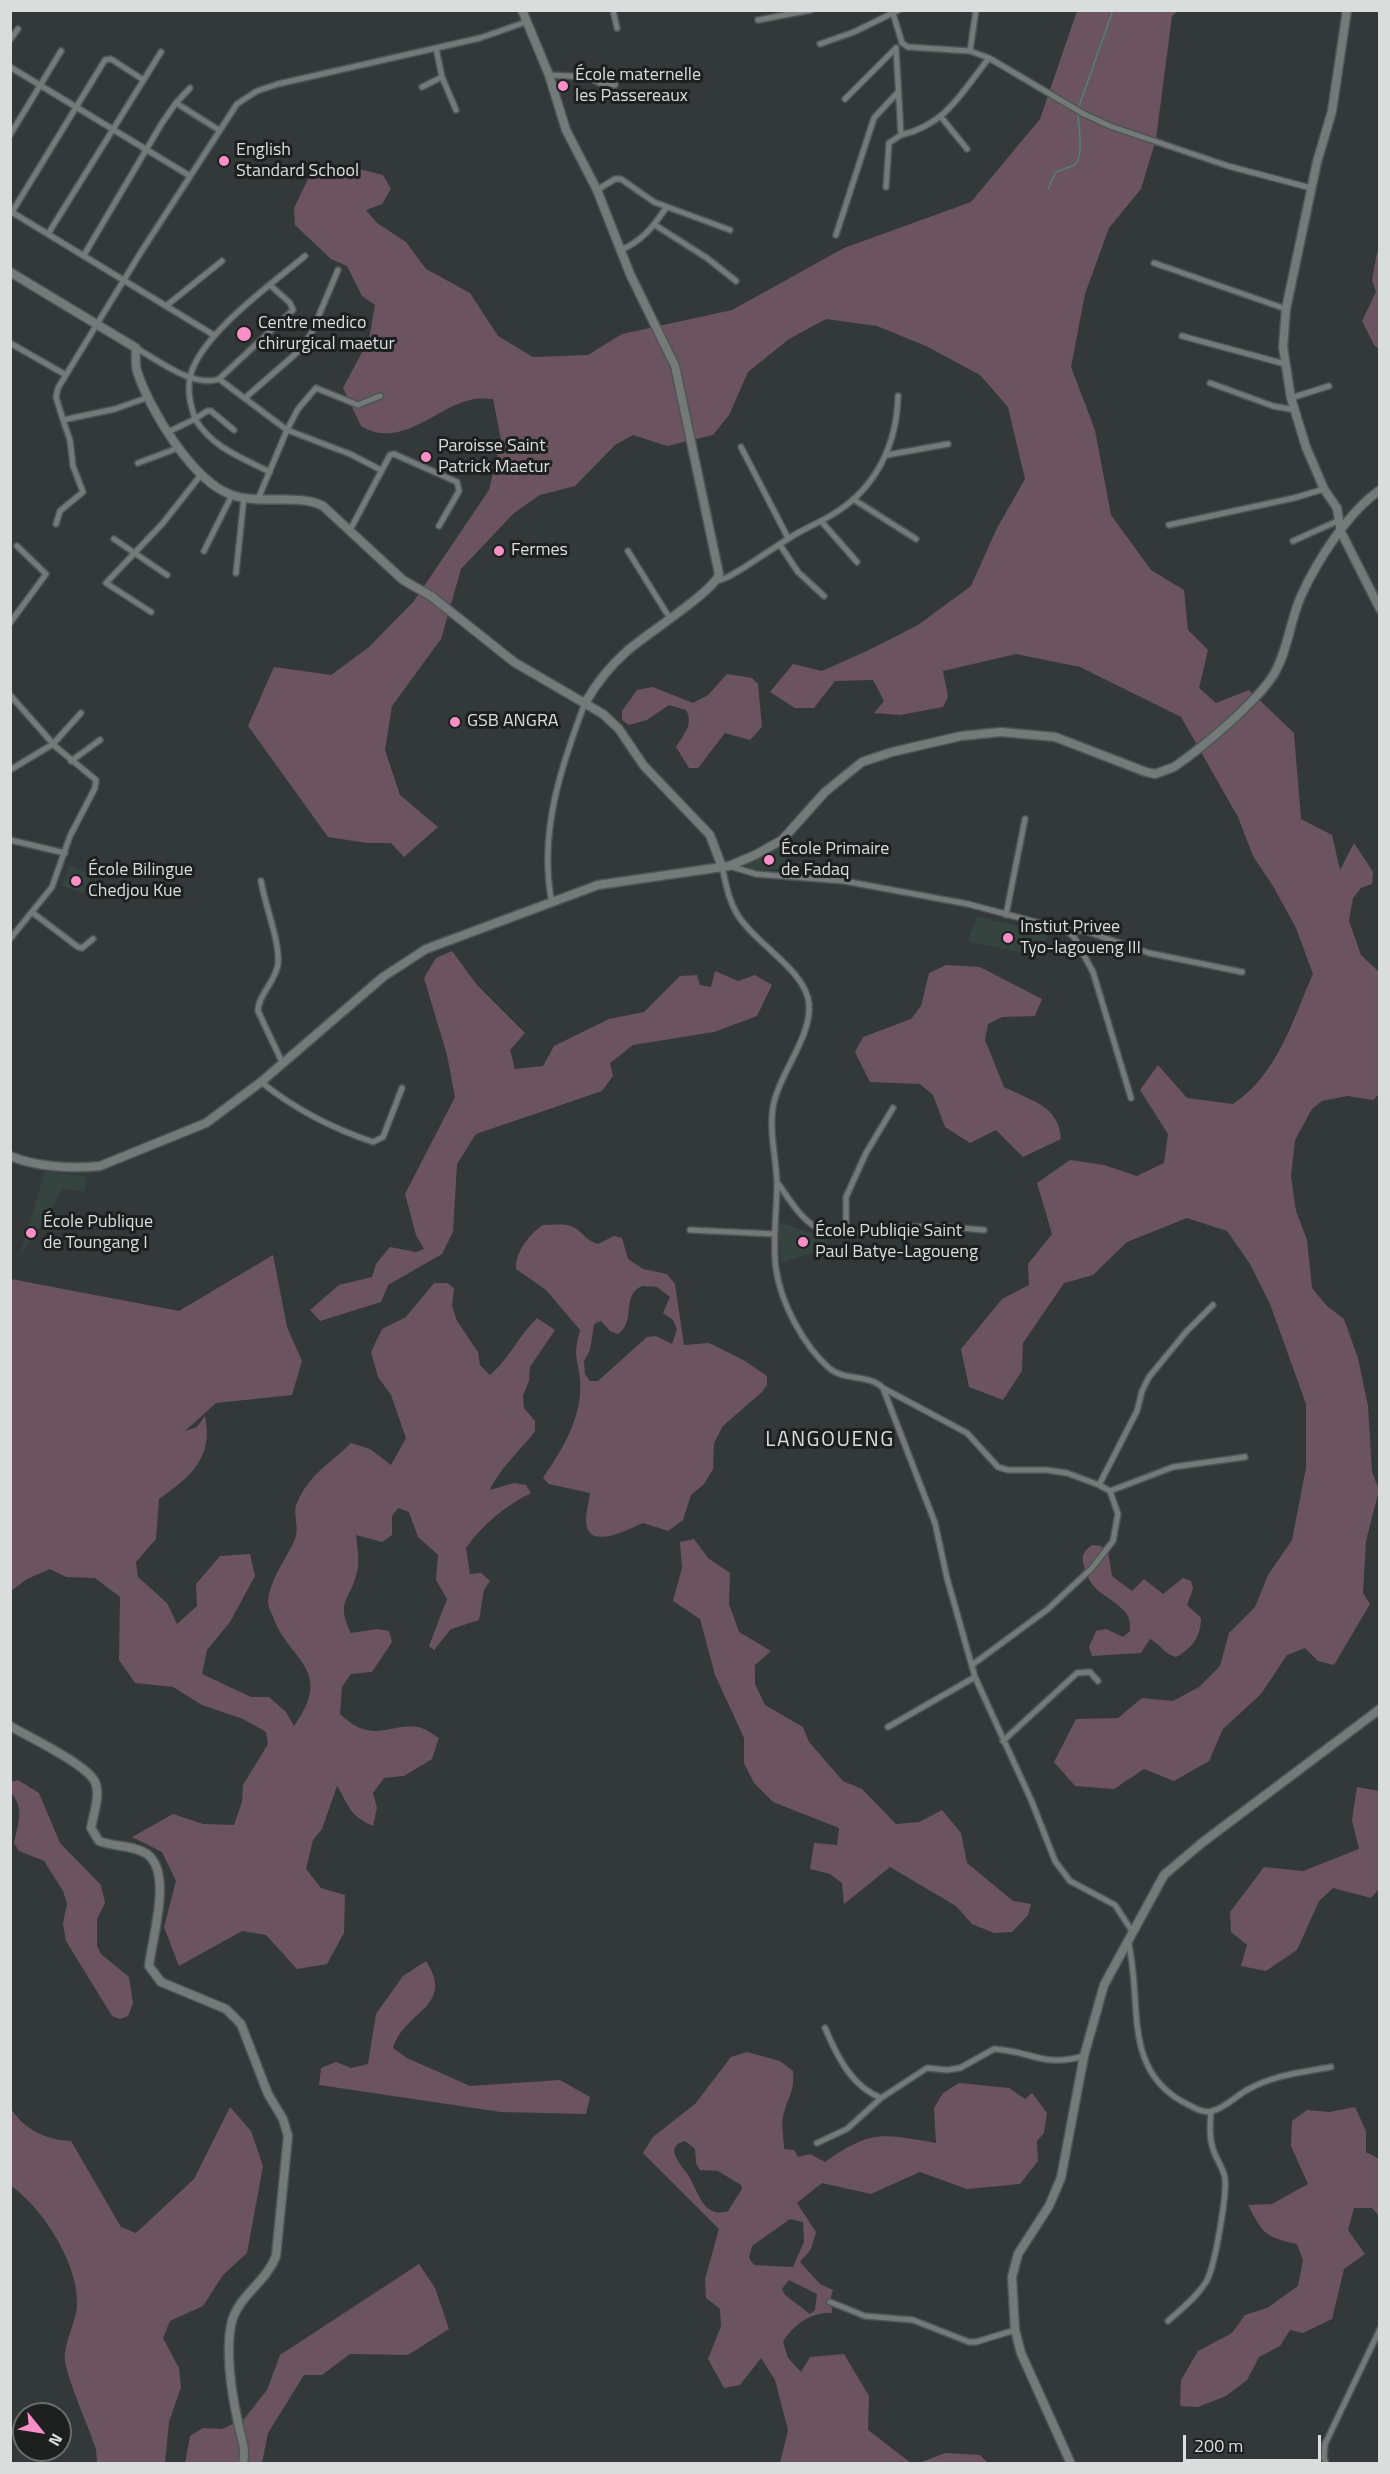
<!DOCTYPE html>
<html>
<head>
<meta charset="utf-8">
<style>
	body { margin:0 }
	#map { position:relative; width:1390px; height:2474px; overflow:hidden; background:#333938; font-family:"Titillium Web",sans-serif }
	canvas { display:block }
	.frame { position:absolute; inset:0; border:12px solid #d9dedd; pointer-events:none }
	.north { position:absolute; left:12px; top:2402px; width:60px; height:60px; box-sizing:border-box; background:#1d201f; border:2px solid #686c6b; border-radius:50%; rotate:120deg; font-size:16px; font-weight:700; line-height:24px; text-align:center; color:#d9dedd }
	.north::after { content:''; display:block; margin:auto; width:21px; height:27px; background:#fa8fc8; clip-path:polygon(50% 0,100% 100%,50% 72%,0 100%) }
	.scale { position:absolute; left:1183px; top:2435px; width:138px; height:27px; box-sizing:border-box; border:3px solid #d9dedd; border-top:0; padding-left:8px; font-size:18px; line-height:21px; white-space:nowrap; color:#d9dedd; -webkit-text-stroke:4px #1d201f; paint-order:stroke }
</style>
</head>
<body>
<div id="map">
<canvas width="1390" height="2474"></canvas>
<div class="frame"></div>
<div class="north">N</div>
<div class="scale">200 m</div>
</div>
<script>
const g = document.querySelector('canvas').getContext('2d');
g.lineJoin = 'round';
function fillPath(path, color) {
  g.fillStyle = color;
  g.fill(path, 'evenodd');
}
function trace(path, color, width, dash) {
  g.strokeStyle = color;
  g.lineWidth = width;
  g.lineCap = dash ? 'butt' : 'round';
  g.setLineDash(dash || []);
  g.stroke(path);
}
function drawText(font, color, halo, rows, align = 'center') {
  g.font = font + ' "Titillium Web",sans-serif';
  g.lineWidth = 6;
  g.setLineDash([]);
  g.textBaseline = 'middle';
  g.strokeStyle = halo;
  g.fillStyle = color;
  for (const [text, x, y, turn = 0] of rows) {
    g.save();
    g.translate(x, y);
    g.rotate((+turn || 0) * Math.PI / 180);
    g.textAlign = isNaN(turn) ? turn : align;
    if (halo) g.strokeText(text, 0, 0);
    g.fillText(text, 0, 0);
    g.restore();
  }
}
const built = new Path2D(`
	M781,847L791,869L743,870L739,865Z
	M69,865L92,875L83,893L62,886Z
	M977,916L1048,934L1041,957L968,941Z
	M45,1171L87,1177L84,1192L63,1188L50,1212L20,1255Z
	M777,1222L825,1237L829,1247L781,1263Z`);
const green = new Path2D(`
	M1077,11H1178L1172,16L1156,139L1141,189L1109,228L1085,294L1071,367L1095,430L1111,515L1151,570L1184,590L1188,630L1208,650L1199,688L1216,703L1249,690L1294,733L1301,819L1332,835L1340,870L1354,843L1373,872L1372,884L1361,888L1353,898L1349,921L1361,955L1379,972V1094L1373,1100L1347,1096L1322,1101L1312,1109L1295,1140L1291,1176L1296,1211L1307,1240L1312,1288L1327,1306L1344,1319L1358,1358L1368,1406L1372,1472L1379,1490L1366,1541L1363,1593L1370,1604L1334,1665L1318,1661L1305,1648L1287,1655L1261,1694L1223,1729L1209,1761L1174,1781L1144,1769L1114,1789L1075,1786L1054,1762L1076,1719L1118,1718L1142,1698L1173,1701L1199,1687L1220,1666L1229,1633L1255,1607L1268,1575L1292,1540L1306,1468V1404L1270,1304L1250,1264L1227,1231L1187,1218L1127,1242L1093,1275L1064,1283L1023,1343L1022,1371L1003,1400L969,1387L961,1349L1002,1299L1029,1285L1028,1264L1052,1234L1037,1183L1070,1160L1104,1165L1137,1176L1164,1163L1168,1134L1140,1090L1158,1065L1187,1098L1233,1104C1278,1074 1292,1021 1313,974L1296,928L1273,886L1253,856L1238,817L1181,717L1080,667L1016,654L943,671L948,697L943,707L900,715L874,713L884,701L873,680L835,681L814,708H795L770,692L793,664L822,671L867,651L918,625L971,586L997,528L1025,479L1008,407L980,375L926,346L877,326L826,319L789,339L748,372L729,415L713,435L667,446L633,435L615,445L575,486L540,495L514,513L461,569L441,639L392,706L385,750L400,795L438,827L404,857L391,843H367L328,837L248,726L274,667L331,675L369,647L414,601L489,490L501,440L493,399C487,399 480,398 475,399C436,405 403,451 361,426L343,388L369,339L375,305L362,296L347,266L331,259L295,225L294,208L309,177L359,169L383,175L391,189L382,204L366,210L377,223L406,242L426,269L470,293L498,336L533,357L588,355L622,334L732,310L844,248L971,202L1040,119Z
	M1379,250V349L1374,345L1362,321L1376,292L1372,280L1377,253Z
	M727,674L752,678L758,684L762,727L750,740L725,733L698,768H689L676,747C684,734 694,724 686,710L669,705L647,720L629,725L622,720V711L637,690L653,687L693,703L708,695Z
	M452,951L477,985L525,1033L510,1050L515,1069L543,1066L554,1046L609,1019L644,1012L680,976L697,975L700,985L711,987L715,971L738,981L755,975L772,985L757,1016L714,1032L633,1045L610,1063L613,1076L602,1091L476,1134L457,1164L453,1232L442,1254L388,1285L381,1302L320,1321L310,1310L339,1285L372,1277L376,1264L390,1247L416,1252L424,1249L416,1235L405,1194L455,1097L447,1055L424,978L436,958Z
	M946,965L980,967L1042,999L1035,1016L1002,1017L988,1024L985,1040L1004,1087C1031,1101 1059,1105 1061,1139L1023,1157L996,1130L970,1143L945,1127L933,1095L920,1084L870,1082L855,1052L863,1037L911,1019L921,1006L929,973Z
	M543,1225C554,1225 569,1222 578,1230C585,1236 588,1241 598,1244L614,1236L622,1238L628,1259L643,1269L667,1274L675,1284L684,1345L709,1343L745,1361L767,1376V1385L762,1392L723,1426L714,1443L713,1469L704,1484L691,1495L683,1520L668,1531L643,1523C631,1528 593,1549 587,1527C584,1517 589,1503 590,1493L549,1484L543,1478C563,1448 583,1417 580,1379C577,1354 573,1357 580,1330L546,1290L516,1269C515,1253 529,1234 543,1225ZM642,1286L657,1287L670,1297L663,1313L673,1320L677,1329L672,1344L656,1336L647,1337L598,1381H590L585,1374L584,1361L590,1350L594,1324L601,1321L610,1331L618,1334C637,1321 620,1296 642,1286Z
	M273,1255L287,1327L302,1361L292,1395L216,1403L185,1431L197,1427L205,1416C214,1458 190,1477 159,1499L156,1539L136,1562L138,1577L167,1603L177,1624L197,1606L196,1584L220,1556L250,1554L255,1576L230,1622L207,1650L202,1674L251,1697H269L286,1712L294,1726C336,1668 287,1661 272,1614C270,1611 268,1605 268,1601C270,1579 287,1558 295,1539C300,1528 292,1513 297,1503C310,1473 330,1464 351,1443L370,1449L391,1465L406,1438L391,1395L378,1377L371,1352L382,1329L406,1317L434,1283H447L454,1288L452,1306L457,1321L478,1352L480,1365L490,1375C510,1358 519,1335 537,1318L555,1330L530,1367L529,1381L523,1395L524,1408L535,1421V1431C522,1449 498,1470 490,1490L514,1483L526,1485L531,1493C505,1506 483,1524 466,1548L470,1574L481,1573L490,1581L484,1590L479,1620L451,1629L434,1650L429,1646L447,1599L436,1580L438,1555L418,1537L409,1512L398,1508L392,1516V1535L382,1542L356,1535C357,1546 360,1562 357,1572C350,1602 335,1600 351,1633L377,1629L389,1631L392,1642L372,1672L351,1674L342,1687L340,1714C374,1747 390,1720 422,1728C427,1730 434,1735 439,1738L432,1759L404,1776L384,1778L373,1793L377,1808L373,1826C348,1815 349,1805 337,1786L322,1829L313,1840L306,1869L321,1888L345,1895L344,1933L327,1964L297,1969L266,1935L242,1931L179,1966L164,1927L176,1881L162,1852L132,1837L173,1814L203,1824L234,1825L242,1802L243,1785L268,1744L266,1732L243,1719L202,1705L173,1687L135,1683L119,1660L120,1597L95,1578L66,1577L50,1569L27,1579L11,1591V1279L179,1311Z
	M694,1539L708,1558L730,1573L729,1604L739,1632L771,1651L755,1665V1684L765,1705L803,1727L809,1742L843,1781L862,1789L896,1824L919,1822L942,1810L961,1833L967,1863L1013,1901L1031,1904L1028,1915L1012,1932L994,1933L972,1924L956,1906L890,1867L844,1904L842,1883L830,1874L810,1869L814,1843L837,1845L839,1828L773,1802L754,1783L744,1763V1738L715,1675L700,1619L673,1601L682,1568L680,1542Z
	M1092,1545L1101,1546L1108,1551L1112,1576L1132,1591L1144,1579L1163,1594L1183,1578L1191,1581L1193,1589L1187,1605L1201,1618C1201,1637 1191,1649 1176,1657C1164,1654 1160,1644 1150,1639L1141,1653L1092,1656L1089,1647L1096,1631L1106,1629L1123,1637L1130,1631C1130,1625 1130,1618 1126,1613C1110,1594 1093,1596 1085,1569C1081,1557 1082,1552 1092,1545Z
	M18,1780L39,1793L60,1843L101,1885L105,1903L97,1919V1946L101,1954L129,1977L133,2003L128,2016L120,2019L112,2016L66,1941L63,1923L67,1904L63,1891L44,1861L19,1851L14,1843C18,1824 25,1808 11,1793V1782Z
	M1357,1787L1379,1791V1889L1371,1898L1333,1888L1319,1901L1297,1950L1266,1971L1241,1966L1247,1945L1231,1932L1230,1912L1264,1867L1303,1871L1359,1849L1352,1820Z
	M426,1961C456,2007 404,2011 393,2048L407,2058L470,2086L560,2080L590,2097L586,2114L501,2112L319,2085L321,2068L336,2062L351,2068L368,2064L376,2014L403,1976Z
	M747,2052L780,2061L793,2071C795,2092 787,2098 783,2117C781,2128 784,2138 784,2149L794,2150L798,2157L810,2154L825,2162C872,2129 882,2134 936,2143L934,2108L943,2093L959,2083L1009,2088L1025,2099L1032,2093L1047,2113L1044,2133L1037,2141L1038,2161L1020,2184L967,2189L920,2172L871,2194L822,2183L797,2203L816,2232L811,2249L800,2262L820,2284L833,2290L831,2296L832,2313C812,2311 792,2326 783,2342L788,2358L801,2372L810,2357L844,2354L869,2396L868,2430L911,2463H780L788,2430L775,2380L761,2358L740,2385L724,2388L708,2359L721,2326L720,2309L706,2298L705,2279L719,2229L643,2153L653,2137L695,2104L731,2057ZM685,2141L695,2149L696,2163L700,2170L718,2171L741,2185L742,2189L728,2211C704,2219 698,2192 690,2178C684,2167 661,2147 685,2141ZM790,2219L803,2222L804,2242L793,2267L754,2265L749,2258L752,2246ZM789,2280L817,2294L815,2310L810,2314L785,2295L782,2289Z
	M230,2107L251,2131L263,2166L247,2253L223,2275L203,2306L170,2321L163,2338L179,2368L181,2387L169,2422L165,2463H97L96,2449C88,2425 69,2384 65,2361C63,2345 75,2324 77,2307C80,2266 43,2208 11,2186V2109C25,2130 46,2140 71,2141L121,2227L136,2233L194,2179Z
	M1355,2107L1366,2131V2152L1379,2159V2216L1372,2208H1354L1348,2230L1365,2254L1344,2269L1332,2319L1303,2333L1290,2330L1280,2346L1259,2357L1247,2380L1226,2396L1198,2407L1180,2406L1181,2380L1198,2351L1232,2333L1245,2315L1267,2308L1298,2286L1303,2260L1297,2244C1265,2237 1263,2234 1248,2205L1272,2204L1308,2184L1291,2146L1292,2121L1307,2110L1329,2112Z
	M419,2264L435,2288L449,2329L408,2355L350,2354L322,2375H304L268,2433L262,2463L185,2464L190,2436L203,2428L222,2429L244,2419L267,2390L280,2355Z
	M945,2453L980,2455L988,2463H919Z`);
const stream = new Path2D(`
	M1078,109L1113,10
	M1048,189L1056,172C1062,169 1069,168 1074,165C1085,159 1078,124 1078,114`);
const street = new Path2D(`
	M613,10L617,28
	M892,10L902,43L908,47L970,51L989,58L1084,114L1110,126L1228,166L1311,188
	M758,20L811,10
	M10,40L18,29
	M820,44L854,32L899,10
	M970,51L976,10
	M10,67L190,176
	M549,75L587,77L600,83L615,85
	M442,77L456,110
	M422,87L442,77L436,48
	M845,99L896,48
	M176,103L219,130
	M941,117L967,149
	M10,135L61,51
	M901,135C947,124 961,93 989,58
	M886,187L889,143L901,135L896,48
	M597,190L615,179H621L654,202L730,230
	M10,211L212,334
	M12,212L105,60L111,59L142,79
	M655,225L707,258L736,281
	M48,234L161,52
	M836,235L874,118L898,92
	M621,250C642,241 653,227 666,208
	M84,255L162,123L176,103L190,88
	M1154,263L1286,309
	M166,306L222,261
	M1182,336L1285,364
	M10,343L66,375
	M136,348C158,360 193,388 219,379L293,310L290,303L270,285
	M219,379L287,430L298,409L316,388L358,405L380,396
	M1210,383L1273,406L1295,410
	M149,397L115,409L63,420L56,397L58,388L141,252L237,104L257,91L278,84L480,38L526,22
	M245,398L300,350L311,334L338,270
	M1291,398L1329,386
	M234,430L211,411H207L195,419C213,448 240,457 270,472
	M168,432L195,419C191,406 187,392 190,378C197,337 273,283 305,256
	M741,447L788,538
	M887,455L948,444
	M138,463L178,448
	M258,499L287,430L350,454L381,470
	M853,499L916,539
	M821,521L857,562
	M56,524L60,511L83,492L73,466L70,440L63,420
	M1169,525L1294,498L1324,489
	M350,530L390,455L394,454L457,482L459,491L439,526
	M114,539L167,575
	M1293,541L1340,520
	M780,545L798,572L824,596
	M204,551L232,495
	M628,551L669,617
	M236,573L244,497
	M717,581L728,577C750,565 770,550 791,537C805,528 821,522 835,513C877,487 897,443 898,396
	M151,612L106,583L163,523L200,476
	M10,623L46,574L17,546
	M10,695L56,747L96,780L95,788L70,836L52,887L10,939
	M71,761L100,740
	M10,770L53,744L81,713
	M10,840L65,853
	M729,866L756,874L844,881L968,904L1066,930L1085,931L1149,953L1242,972
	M722,867C726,883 728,899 737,914C755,944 806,970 809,1004C812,1035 781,1072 774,1102C768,1128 776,1156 777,1183C777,1211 772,1241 776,1269C781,1303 803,1345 829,1368C844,1381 869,1374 883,1388L935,1523L947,1578L975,1677L1032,1802L1055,1861L1070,1881L1115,1905L1132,1931
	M261,881C265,906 280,941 278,964C276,981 258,995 258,1011L283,1064
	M552,903C538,835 561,766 585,703
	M33,913L78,947L82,948L93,939
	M1006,915L1025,819
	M1067,931L1074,937L1093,972L1131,1098
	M261,1082C296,1110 331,1128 373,1142L383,1137L402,1088
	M777,1182C788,1197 803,1224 822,1230C829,1232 838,1231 846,1231V1197L866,1153L893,1108
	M690,1230L775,1234
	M846,1231C866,1235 883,1228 903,1227C930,1226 957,1227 984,1230
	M883,1388L967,1433L998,1467L1008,1470H1046L1067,1473L1099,1485L1110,1491L1118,1514L1113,1541L1092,1568L1048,1609L972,1665
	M1099,1485L1137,1411L1142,1391L1149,1377L1186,1332L1213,1305
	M1110,1491L1173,1467L1245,1457
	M888,1727L975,1677
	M1003,1741L1077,1673L1090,1672L1098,1681
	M1128,1941C1143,1999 1121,2068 1183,2102C1192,2106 1202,2114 1212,2111C1225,2108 1236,2096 1247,2090C1273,2075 1303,2072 1331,2067
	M825,2028C837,2056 851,2086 881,2098
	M817,2143L847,2129L881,2098L927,2068L947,2070L960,2068L994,2049C1032,2051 1043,2068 1084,2056
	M830,2302L865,2316L913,2320L969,2342H976L1015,2330
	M1168,2321C1181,2309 1196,2298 1206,2282C1215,2268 1227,2194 1225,2178C1223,2167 1216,2159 1213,2149C1209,2137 1210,2124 1211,2112
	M1326,2464L1324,2457L1325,2444L1380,2329`);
const secondary = new Path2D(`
	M522,10L549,75L566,130L597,190L630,274L675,366L719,574C715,591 643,636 626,652C609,667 596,684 585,703
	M1347,10L1332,111L1317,162L1286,309L1283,347L1291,398L1306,447L1324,489L1337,508L1341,532L1380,609
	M10,272L136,348C136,355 135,364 137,371C149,409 193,482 232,495C261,505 296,493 323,506L403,580L431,596L514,662L603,714L619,729L644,766L710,835L722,867
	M10,1156C36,1167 73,1169 100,1166L206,1123L261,1082L383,977L426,949L598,885L729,866L755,855L782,840L825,792L862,762L892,752L961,736L1001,732L1055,737L1146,772L1155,774L1174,767C1203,747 1256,703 1274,674C1288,650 1290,621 1301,596C1317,561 1348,512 1380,490
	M10,1726C29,1737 88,1765 95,1782C101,1795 93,1815 91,1828L99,1841C114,1847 134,1845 147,1854C173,1873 152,1938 149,1966L161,1982L226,2009L241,2024L268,2094L283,2119L288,2136L276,2256C266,2283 237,2296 231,2325C225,2357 232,2396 239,2427C242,2441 246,2449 243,2464
	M1071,2464L1021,2353L1015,2330L1012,2277L1018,2254L1049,2206L1061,2178L1084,2056L1104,1985L1164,1875L1203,1842L1380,1709`);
const markers = [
	[563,86,6,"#fa8fc8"],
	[224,161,6,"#fa8fc8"],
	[244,334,8,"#fa8fc8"],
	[426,457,6,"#fa8fc8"],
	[499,551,6,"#fa8fc8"],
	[455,722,6,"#fa8fc8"],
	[769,860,6,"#fa8fc8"],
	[76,881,6,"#fa8fc8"],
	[1008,938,6,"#fa8fc8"],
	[31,1233,6,"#fa8fc8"],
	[803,1242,6,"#fa8fc8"]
];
const poiNames = [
	["École maternelle",575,76],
	["les Passereaux",575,97],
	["English",236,151],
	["Standard School",236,172],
	["Centre medico",258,324],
	["chirurgical maetur",258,345],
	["Paroisse Saint",438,447],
	["Patrick Maetur",438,468],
	["Fermes",511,551],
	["GSB ANGRA",467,722],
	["École Primaire",781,850],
	["de Fadaq",781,871],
	["École Bilingue",88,871],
	["Chedjou Kue",88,892],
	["Instiut Privee",1020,928],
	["Tyo-lagoueng III",1020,949],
	["École Publique",43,1223],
	["de Toungang I",43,1244],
	["École Publiqie Saint",815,1232],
	["Paul Batye-Lagoueng",815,1253]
];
const quarterNames = [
	["LANGOUENG",830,1441]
];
fillPath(built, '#364440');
fillPath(green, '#6b545f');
trace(stream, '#508177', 1.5);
trace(street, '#4f5554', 8);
trace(secondary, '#4f5554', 11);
trace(street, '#737a78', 5);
trace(secondary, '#737a78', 8);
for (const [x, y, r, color] of markers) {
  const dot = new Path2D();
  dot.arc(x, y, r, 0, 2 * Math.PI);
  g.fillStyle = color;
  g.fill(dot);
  trace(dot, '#1d201f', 2);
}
drawText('18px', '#d9dedd', '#1d201f', poiNames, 'left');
g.letterSpacing = '1.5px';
drawText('21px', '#d9dedd', '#1d201f', quarterNames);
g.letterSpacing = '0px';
</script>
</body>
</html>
